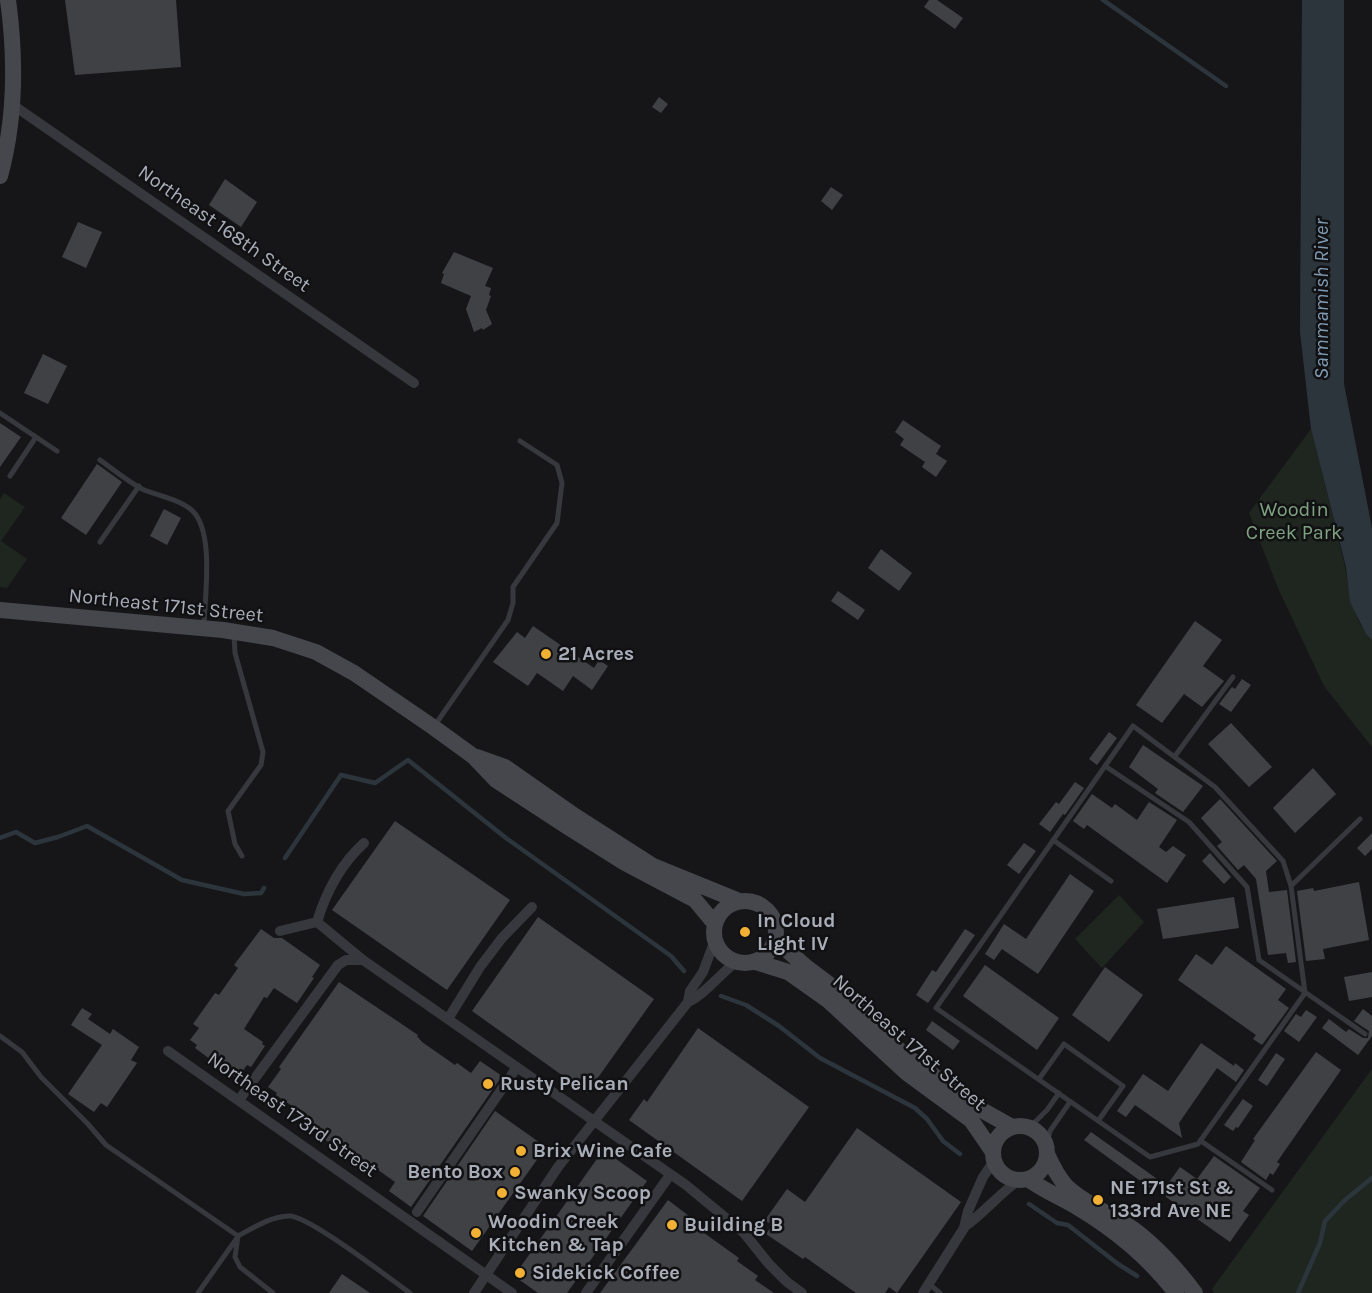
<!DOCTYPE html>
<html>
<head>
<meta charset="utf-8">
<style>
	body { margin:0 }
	canvas { display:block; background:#161618 }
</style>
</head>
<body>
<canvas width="1372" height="1293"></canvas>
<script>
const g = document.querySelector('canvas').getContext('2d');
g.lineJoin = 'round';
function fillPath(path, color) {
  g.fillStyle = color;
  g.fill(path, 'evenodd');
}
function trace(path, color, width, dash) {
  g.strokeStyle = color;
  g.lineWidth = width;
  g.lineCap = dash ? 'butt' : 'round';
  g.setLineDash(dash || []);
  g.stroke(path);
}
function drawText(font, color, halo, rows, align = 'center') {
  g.font = font + ' Karla,sans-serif';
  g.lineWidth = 5;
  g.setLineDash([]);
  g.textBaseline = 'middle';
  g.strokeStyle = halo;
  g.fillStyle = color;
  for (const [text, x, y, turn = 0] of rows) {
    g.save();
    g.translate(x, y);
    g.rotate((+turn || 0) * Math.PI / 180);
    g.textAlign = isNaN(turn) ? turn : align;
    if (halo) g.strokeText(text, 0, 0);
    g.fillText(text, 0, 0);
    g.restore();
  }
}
const green = new Path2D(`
	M1311,429C1321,470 1332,512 1342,554C1350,584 1349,616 1372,640V747L1324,686L1278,588L1249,513Z
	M4,493L25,507L1,541L27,559L7,588L0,587V499Z
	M1119,895L1144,922L1102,968L1075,939Z
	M1372,1069V1293H1214L1212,1289Z`);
const water = new Path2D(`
	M1302,0H1344V384L1372,528V640L1366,634L1350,602L1346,567L1311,429L1300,332Z`);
const stream = new Path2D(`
	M1103,0L1226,86
	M0,838L16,832L35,843L58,837L87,826L182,880L244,894L261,893L264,888
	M285,858L341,775L375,783L408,760L506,838L671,956L684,971
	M721,996L746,1005L779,1026L820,1058L915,1108L927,1119L943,1141L960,1154
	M1029,1204L1057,1223L1068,1225L1118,1264L1137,1276
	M1298,1293L1320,1243L1325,1221L1345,1200L1372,1178`);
const building = new Path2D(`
	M65,0H176L181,67L75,75Z
	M929,0H937L963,18L955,29L924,7Z
	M659,97L668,104L661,113L652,107Z
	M225,179L257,202L241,227L209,205Z
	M831,187L843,195L832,210L821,201Z
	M78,222L102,232L86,268L62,257Z
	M454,252L493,268L485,286L491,288L489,295L491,296L486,310L492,324L483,330L482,328L474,332L466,309L471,296L441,283L444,274L442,273Z
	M43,354L67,366L48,404L24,393Z
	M903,420L941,446L936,454L947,461L936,477L922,467L925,462L900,445L904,439L895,432Z
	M0,423L21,437L0,467Z
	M97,464L122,482L86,535L61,518Z
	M164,509L181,518L167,545L150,536Z
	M881,549L912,573L899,591L868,568Z
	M838,591L865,610L858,620L831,601Z
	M1195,621L1222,640L1203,666L1224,681L1202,707L1184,694L1162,723L1136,705Z
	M533,626L594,668L599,660L608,666L592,690L573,676L563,691L537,673L528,686L493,662L517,632L525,638Z
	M1242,679L1251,685L1231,712L1219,704L1232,687L1235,689Z
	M1231,723L1272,767L1249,787L1208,744Z
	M1109,732L1117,738L1097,765L1089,759Z
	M1143,745L1203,786L1183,812L1155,793L1158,789L1129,767Z
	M1313,768L1336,794L1295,833L1273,808Z
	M1075,782L1084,788L1065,815L1063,814L1050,832L1039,824L1056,802L1059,804Z
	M1092,794L1112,808L1115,804L1137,820L1149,802L1177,820L1159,847L1166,852L1173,846L1186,855L1167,883L1087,825L1084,829L1073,821Z
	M1220,799L1277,861L1266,871L1269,892L1287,890L1296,962L1288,963L1286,953L1268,955L1256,879L1244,865L1238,870L1217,846L1222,842L1201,818Z
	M395,821L510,900L447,990L332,910Z
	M1372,833V849L1365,856L1357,848Z
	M1024,843L1036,851L1019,874L1007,865Z
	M1210,853L1231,877L1224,884L1202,861Z
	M1070,874L1094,891L1038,974L1002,949L994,960L985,954L1004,924L1026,939Z
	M1359,882L1369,940L1323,949L1325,959L1306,961L1297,891L1313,888L1314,891Z
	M1234,897L1239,928L1163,939L1157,909Z
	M538,917L654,999L587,1093L472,1011Z
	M261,929L274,938H282L320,965L312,977L314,978L297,1003L274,988L267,998L264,997L244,1029L263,1042L262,1044L265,1046L251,1067L247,1065L237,1079L195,1048L197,1045L190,1040L199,1028L193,1024L215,993L219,995L238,968L234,965Z
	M965,929L975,935L928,1003L916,995L932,970L936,972Z
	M1226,946L1286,989L1278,1000L1289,1008L1262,1045L1253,1039L1256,1035L1178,980L1196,954L1212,965Z
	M985,965L1059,1018L1037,1050L963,996Z
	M1105,967L1143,995L1109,1042L1072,1015Z
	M1372,972V997L1349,1001L1344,977Z
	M339,982L418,1035L417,1036L422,1042L455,1065L457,1063L471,1073L480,1061L502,1076L411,1207L389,1191L395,1182L374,1167L371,1172L317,1134L319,1132L298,1117L301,1112L276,1095L277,1093L268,1087L281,1069L279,1067Z
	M82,1008L92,1014L88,1019L110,1034L113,1029L139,1047L131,1060L137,1063L107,1107L101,1103L94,1112L68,1094L102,1045L71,1025Z
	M1363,1009L1372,1016V1036L1358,1055L1322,1028L1329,1019L1346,1032L1349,1029L1363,1038H1368L1369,1031L1354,1021Z
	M1306,1010L1317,1017L1299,1042L1284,1031L1296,1014L1301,1017Z
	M932,1021L960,1041L953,1050L926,1030Z
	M698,1028L809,1107L742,1201L629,1120L644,1099L647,1102Z
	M1201,1043L1234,1066L1235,1063L1244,1070L1236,1082L1217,1068L1179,1123L1182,1138L1135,1105L1126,1117L1117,1111L1143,1074L1168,1091Z
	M1316,1052L1341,1070L1277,1162L1280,1164L1273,1175L1270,1173L1266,1180L1241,1162L1255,1140L1253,1139Z
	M1276,1053L1285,1059L1267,1086L1258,1080Z
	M1243,1099L1253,1106L1238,1128L1236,1127L1233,1131L1224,1125Z
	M495,1111L546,1147L472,1251L423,1216Z
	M857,1128L961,1202L897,1293L889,1287L885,1293H856L805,1257L803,1259L766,1234L772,1225L765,1220L787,1189L805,1202Z
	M1091,1132L1160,1181L1153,1190L1084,1140Z
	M609,1154L647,1181L567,1293H538L514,1276L599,1156Z
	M1214,1156L1260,1188L1243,1211L1249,1215L1230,1242L1166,1197L1164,1189L1180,1167L1197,1179Z
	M668,1200L689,1216L686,1220L739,1258L737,1261L758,1276L755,1280L774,1293H600Z
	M342,1274L370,1293H329Z`);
const lane = new Path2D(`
	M0,413L57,451
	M100,460C114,470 127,481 142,489C157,496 186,500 196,515C213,539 205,596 204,625
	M10,476L36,437
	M100,542L139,486
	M234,635L235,653L263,752L261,765L228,811L235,844L242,856
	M435,725L508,620L513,603V587L557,523L562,483L557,465L520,441
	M1133,726L1215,787L1283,861L1291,886L1305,993L1198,1144L1150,1157L936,1008Z
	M1175,756L1233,677
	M1105,766L1189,822L1247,887L1259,960L1365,1034
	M1053,840L1111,881
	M1291,886L1360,819
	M0,1036L22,1052L41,1077L88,1124L106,1145L238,1236C255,1227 269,1217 289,1216C308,1215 390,1279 410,1293
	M1039,1079L1064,1044L1123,1086L1098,1121
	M1029,1128L1047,1110L1059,1093
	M1201,1141L1272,1190
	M1046,1149L1050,1131L1070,1102
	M238,1236L235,1257L240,1267L273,1293
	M929,1284L940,1293
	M198,1293L237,1238`);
const street = new Path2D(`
	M13,105L414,383
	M280,931L317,922
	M363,960L317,922C326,892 341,864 364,843
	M688,1002L690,991L703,972L715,940
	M448,1019L480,967L502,938L532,907
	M168,1051L512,1293
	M239,1100L338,965L346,960H363L686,1185L744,1233L769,1264L787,1282L802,1293
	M417,1212L517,1067
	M964,1227C984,1213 999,1194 1019,1180
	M474,1293L558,1167L688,1002C704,995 720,974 736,962
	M586,1293L670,1175
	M923,1293L964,1228L968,1211L983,1177L994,1161`);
const secondary = new Path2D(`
	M0,176C16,118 16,59 8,0
	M0,610L223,630L273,638L316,652L354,673L433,727L473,756L496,780L568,827L625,863L695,900L715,924
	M477,757L505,767L575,816L653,866L739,901
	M714 932a31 31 0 1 1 62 0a31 31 0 1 1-62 0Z
	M776,940L806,967L850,1000L888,1041L909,1058L980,1109L1012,1127
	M756,962L788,972L829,1001L907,1073L971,1120L993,1152
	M993 1153a27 27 0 1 1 54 0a27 27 0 1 1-54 0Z
	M1047,1154C1052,1165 1058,1177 1066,1186C1084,1204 1112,1214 1133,1229C1157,1247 1177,1269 1195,1293
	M1028,1179C1043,1190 1060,1197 1077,1207C1114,1229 1150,1259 1176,1293`);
const markers = [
	[546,654,6,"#f2b134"],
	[745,932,6,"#f2b134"],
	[488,1084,6,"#f2b134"],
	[521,1151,6,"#f2b134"],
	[515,1172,6,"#f2b134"],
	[502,1193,6,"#f2b134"],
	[1098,1200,6,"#f2b134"],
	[672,1225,6,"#f2b134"],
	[476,1233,6,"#f2b134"],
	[520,1273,6,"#f2b134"]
];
const streetNames = [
	["Northeast 168th Street",224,229,35],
	["Northeast 171st Street",166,606,6],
	["Northeast 171st Street",909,1043,41],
	["Northeast 173rd Street",292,1115,35]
];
const parkNames = [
	["Woodin",1294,510],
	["Creek Park",1294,533]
];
const poiNames = [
	["21 Acres",558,654],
	["In Cloud",757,921],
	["Light IV",757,944],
	["Rusty Pelican",500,1084],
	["Brix Wine Cafe",533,1151],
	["Bento Box",503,1172,"right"],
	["NE 171st St &",1110,1188],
	["133rd Ave NE",1110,1211],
	["Swanky Scoop",514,1193],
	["Woodin Creek",488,1222],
	["Kitchen & Tap",488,1245],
	["Building B",684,1225],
	["Sidekick Coffee",532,1273]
];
const waterNames = [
	["Sammamish River",1322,299,-90]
];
fillPath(green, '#1e261f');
fillPath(water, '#2c353c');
trace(stream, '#2c353c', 4.5);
fillPath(building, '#404145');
trace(lane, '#37383d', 5);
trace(street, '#37383d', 10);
trace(secondary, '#45474d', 16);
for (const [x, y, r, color] of markers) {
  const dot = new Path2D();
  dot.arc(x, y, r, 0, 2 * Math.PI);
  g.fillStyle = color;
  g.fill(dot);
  trace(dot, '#111113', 2);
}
drawText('20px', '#a8adb8', '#111113', streetNames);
drawText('20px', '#7fa381', '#111113', parkNames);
drawText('bold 20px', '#a8adb8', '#111113', poiNames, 'left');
drawText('italic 21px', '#7f9bb3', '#111113', waterNames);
</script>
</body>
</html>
